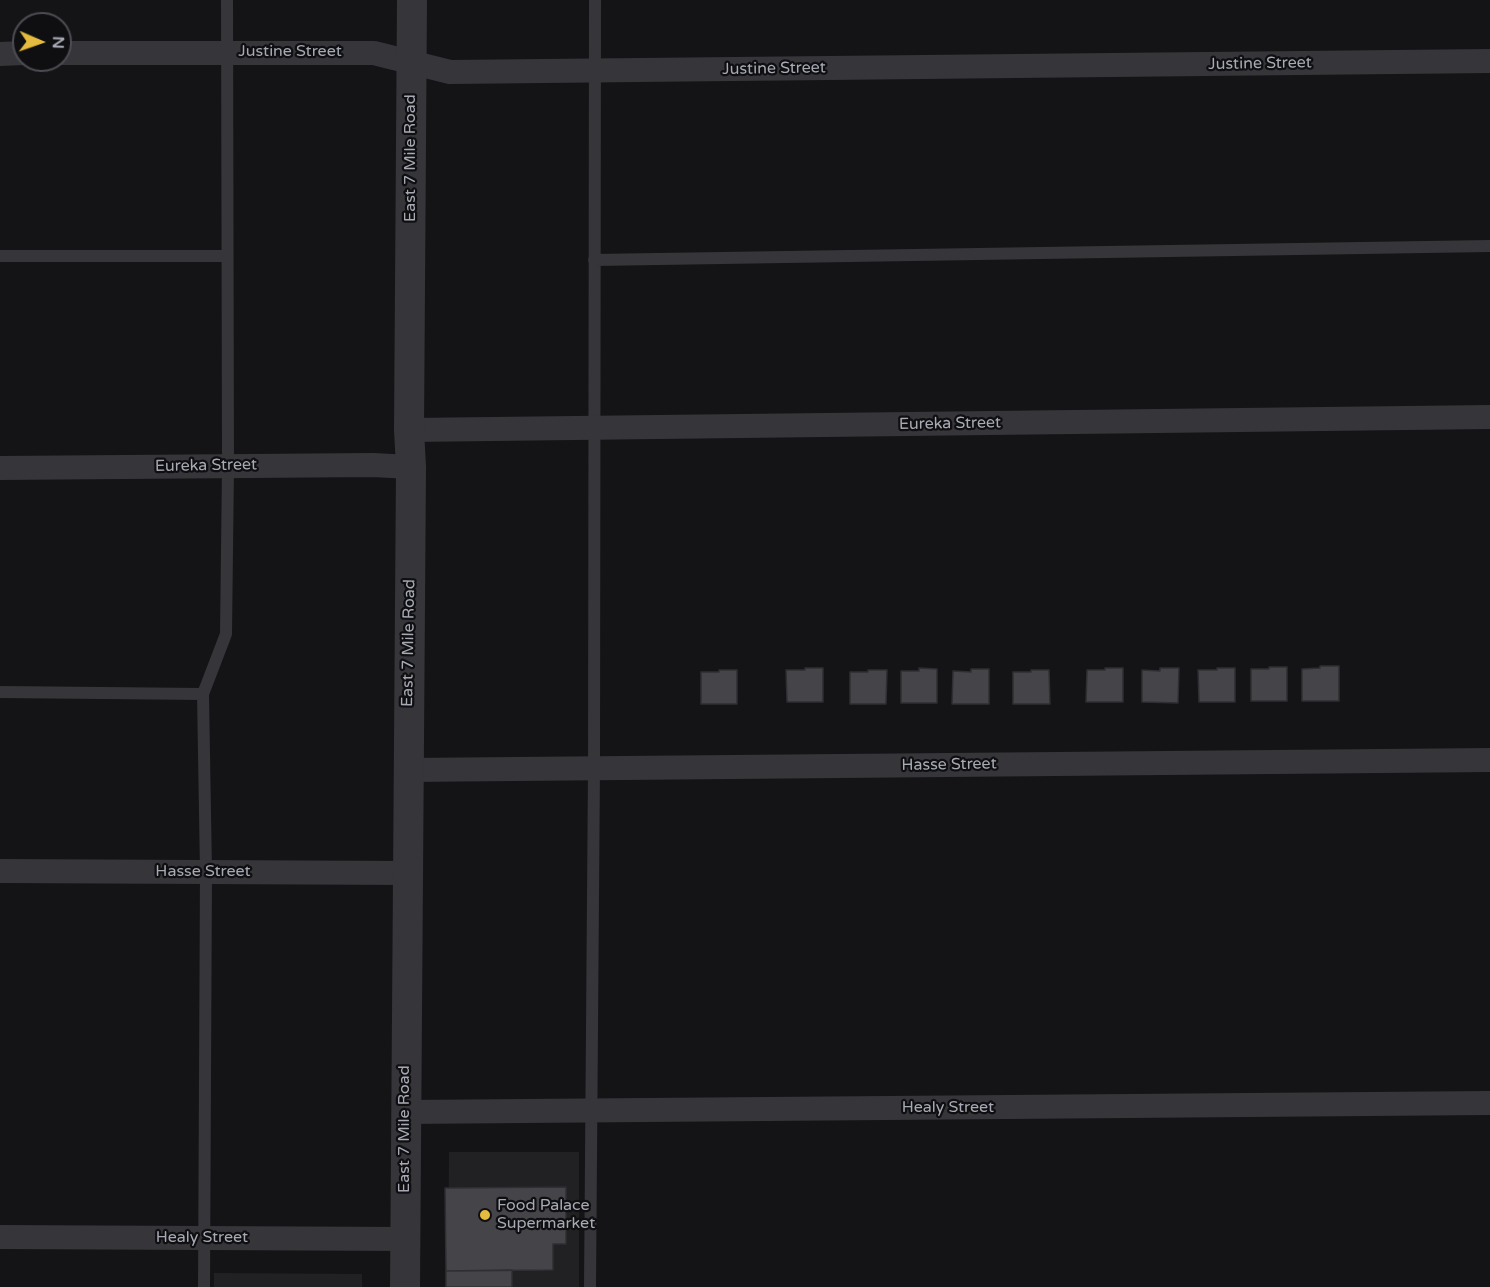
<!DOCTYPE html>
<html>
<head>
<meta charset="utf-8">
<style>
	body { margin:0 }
	#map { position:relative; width:1490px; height:1287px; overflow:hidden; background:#141416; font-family:"Varela Round",sans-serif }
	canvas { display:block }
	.north { position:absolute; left:12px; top:12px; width:60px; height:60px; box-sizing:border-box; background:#0f0f11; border:2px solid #4c4d53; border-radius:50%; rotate:92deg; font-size:16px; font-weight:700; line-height:24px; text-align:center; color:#a7aab5 }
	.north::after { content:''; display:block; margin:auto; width:21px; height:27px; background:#e4bb3e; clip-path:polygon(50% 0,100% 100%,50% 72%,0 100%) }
</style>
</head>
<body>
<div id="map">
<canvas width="1490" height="1287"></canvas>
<div class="north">N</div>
</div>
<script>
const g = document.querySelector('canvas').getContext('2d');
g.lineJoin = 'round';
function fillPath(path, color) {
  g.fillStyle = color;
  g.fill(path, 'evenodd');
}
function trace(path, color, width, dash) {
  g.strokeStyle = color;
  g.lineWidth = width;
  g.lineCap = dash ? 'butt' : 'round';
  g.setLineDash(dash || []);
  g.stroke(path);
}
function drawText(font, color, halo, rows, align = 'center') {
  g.font = font + ' "Varela Round",sans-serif';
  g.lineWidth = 4.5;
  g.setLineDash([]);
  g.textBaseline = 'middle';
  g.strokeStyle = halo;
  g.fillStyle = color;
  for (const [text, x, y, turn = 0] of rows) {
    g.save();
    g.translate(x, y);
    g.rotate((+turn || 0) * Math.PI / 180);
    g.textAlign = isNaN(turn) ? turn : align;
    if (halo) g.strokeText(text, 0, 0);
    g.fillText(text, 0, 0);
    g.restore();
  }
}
const built = new Path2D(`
	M449,1152H579V1287H448Z
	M214,1273L362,1274V1287H214Z`);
const building = new Path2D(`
	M1320,666H1339V701H1302V669L1320,668Z
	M1269,667H1287V701H1251V669H1269Z
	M805,668H823V702H787L786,670H805Z
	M919,668L937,669V703H901V671H919Z
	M1105,668H1123V702H1086L1087,670H1105Z
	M1160,668H1179L1178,703L1142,702V670L1160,671Z
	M1217,668H1235V702H1199L1198,670H1217Z
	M971,669H989V704H952L953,671L971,672Z
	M719,670H737V704H701V672H719Z
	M868,670H887L886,704H850V672H868Z
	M1031,670H1049L1050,704H1013V672H1031Z
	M566,1187V1244H553V1270L446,1271L445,1188Z
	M512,1270V1287H446V1271Z`);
const service = new Path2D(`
	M0,256H227
	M594,260L1490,246
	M0,692L203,694
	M204,1287L206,872L203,694L226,634L228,466L227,0
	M590,1287L594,768L595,0`);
const minor = new Path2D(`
	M60,53H374L450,72L1490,61
	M0,54L24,53
	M409,430L1490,417
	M0,468L373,465L411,467
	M407,770L1490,760
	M0,871L407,873
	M405,1112L1490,1103
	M0,1237L405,1239`);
const tertiary = new Path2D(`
	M405,1287L411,467L409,430L412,0`);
const markers = [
	[485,1215,6,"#e4bb3e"]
];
const streetNames = [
	["Justine Street",290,52],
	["Justine Street",1260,64,-1],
	["Justine Street",774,69,-1],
	["East 7 Mile Road",411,158,-90],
	["Eureka Street",950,424,-1],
	["Eureka Street",206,466,-1],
	["East 7 Mile Road",409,643,-89],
	["Hasse Street",949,765,-1],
	["Hasse Street",203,872],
	["Healy Street",948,1108],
	["East 7 Mile Road",405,1129,-90],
	["Healy Street",202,1238]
];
const poiNames = [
	["Food Palace",497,1206],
	["Supermarket",497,1224]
];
fillPath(built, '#212023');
fillPath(building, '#444449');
trace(building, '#2f2e32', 1.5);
trace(service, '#36363a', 12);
trace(minor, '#36363a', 24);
trace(tertiary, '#36363a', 30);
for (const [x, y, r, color] of markers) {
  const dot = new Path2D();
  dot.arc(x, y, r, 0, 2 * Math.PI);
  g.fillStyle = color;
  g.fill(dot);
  trace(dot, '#0f0f11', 2);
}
drawText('16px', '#a7aab5', '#0f0f11', streetNames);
drawText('16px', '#a7aab5', '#0f0f11', poiNames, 'left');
</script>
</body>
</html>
